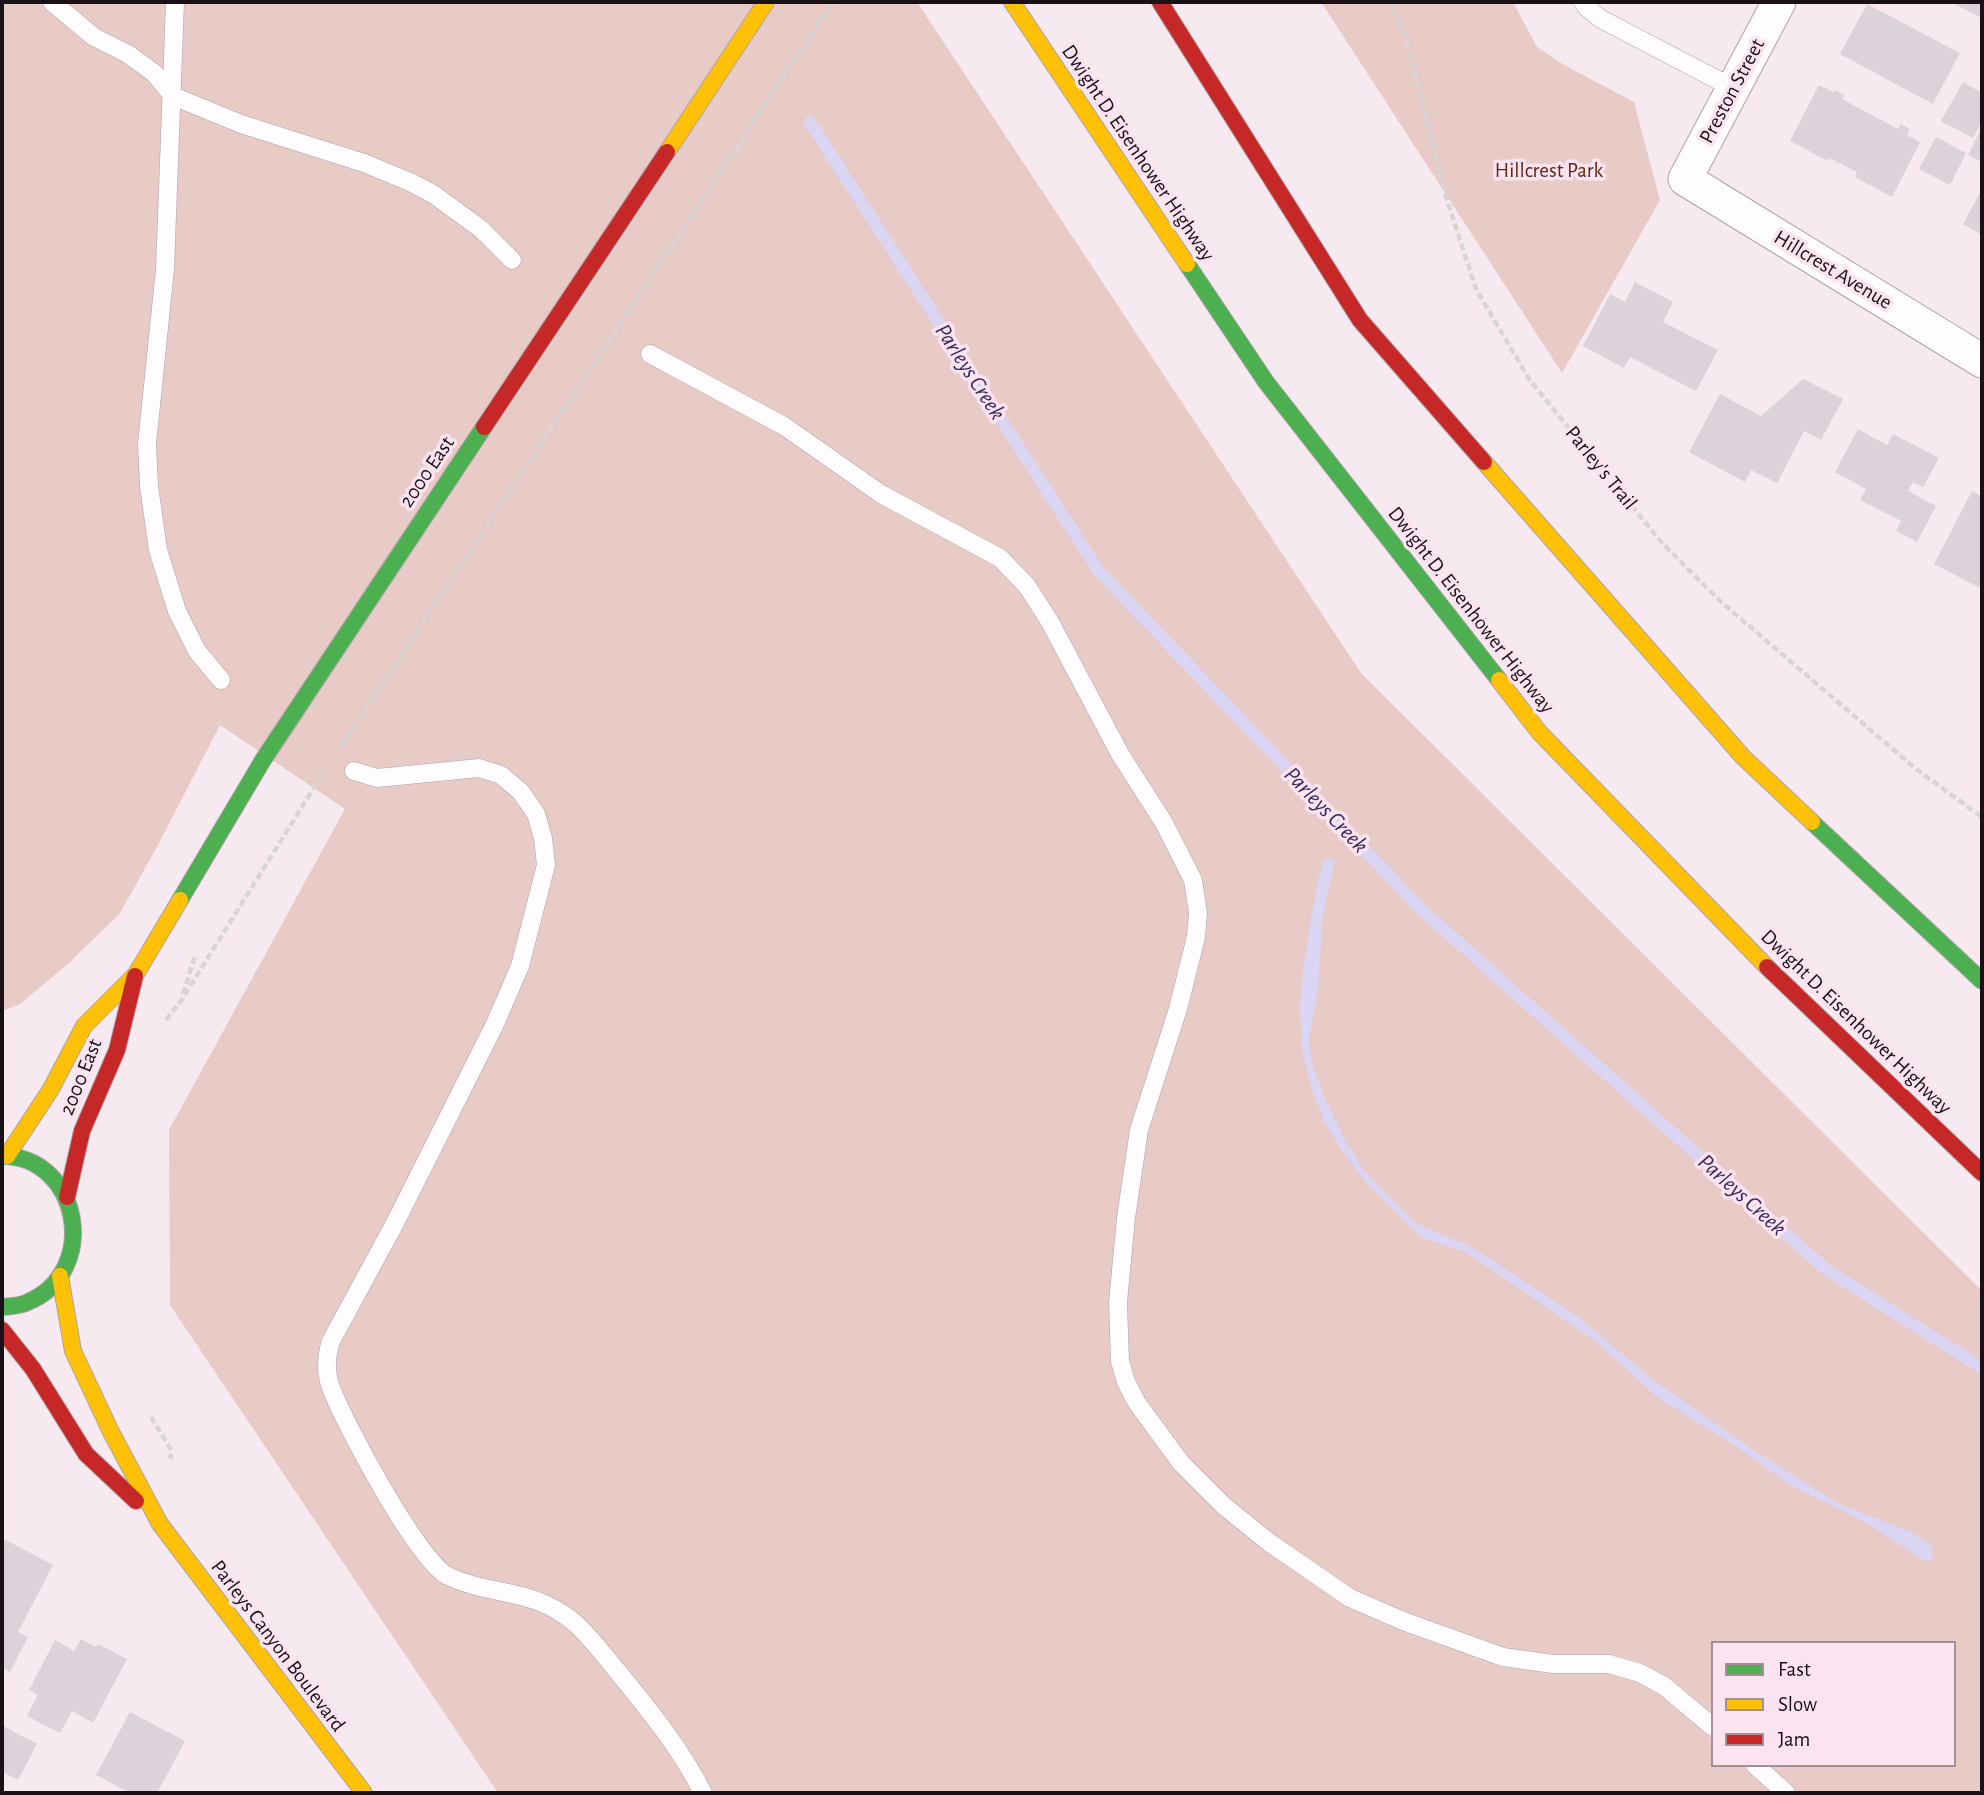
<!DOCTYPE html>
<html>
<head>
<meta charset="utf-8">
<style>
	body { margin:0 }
	#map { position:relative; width:1984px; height:1795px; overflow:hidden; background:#f6e9f0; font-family:"Alegreya Sans",sans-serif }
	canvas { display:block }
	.frame { position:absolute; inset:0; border:4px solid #191115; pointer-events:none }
	.legend { position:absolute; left:1711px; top:1641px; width:245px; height:126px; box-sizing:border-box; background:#fbe4f0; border:2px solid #a19098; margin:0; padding:9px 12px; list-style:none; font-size:21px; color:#191115 }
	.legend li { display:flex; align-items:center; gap:14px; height:35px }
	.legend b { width:35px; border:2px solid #a19098 }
</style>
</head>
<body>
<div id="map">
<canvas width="1984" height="1795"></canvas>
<div class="frame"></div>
<ul class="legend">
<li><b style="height:9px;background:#4caf50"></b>Fast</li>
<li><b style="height:9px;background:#ffc107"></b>Slow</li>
<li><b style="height:9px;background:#c62828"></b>Jam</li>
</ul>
</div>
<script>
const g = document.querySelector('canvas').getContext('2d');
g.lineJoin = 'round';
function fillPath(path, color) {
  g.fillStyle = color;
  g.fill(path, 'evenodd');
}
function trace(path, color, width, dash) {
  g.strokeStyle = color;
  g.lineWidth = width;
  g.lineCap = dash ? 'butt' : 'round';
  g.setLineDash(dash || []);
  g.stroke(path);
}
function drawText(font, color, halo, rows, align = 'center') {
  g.font = font + ' "Alegreya Sans",sans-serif';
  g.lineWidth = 7;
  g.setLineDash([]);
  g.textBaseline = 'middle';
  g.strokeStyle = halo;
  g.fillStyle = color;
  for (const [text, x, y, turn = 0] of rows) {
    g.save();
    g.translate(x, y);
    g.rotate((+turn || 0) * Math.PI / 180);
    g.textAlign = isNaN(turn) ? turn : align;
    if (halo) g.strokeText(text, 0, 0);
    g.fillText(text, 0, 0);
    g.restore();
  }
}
const green = new Path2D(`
	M2,2H917L1361,673L1982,1291V1793H498L170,1305L169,1130L345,809L220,725L159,843L120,913L70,962L20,1004L2,1011ZM1713,1643H1954V1765H1713Z
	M1321,2H1513L1537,47L1564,65L1634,102L1660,200L1562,373Z`);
const water = new Path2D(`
	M1324,858L1335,861L1322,920L1318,989L1309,1041L1313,1067L1326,1100L1346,1141L1365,1172L1417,1224L1467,1245L1486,1256L1580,1318L1652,1379L1752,1449L1837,1503L1911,1532L1931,1545L1933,1560L1925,1561L1865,1522L1790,1485L1734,1445L1657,1397L1599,1344L1546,1307L1465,1252L1421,1237L1365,1181L1340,1148L1324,1121L1312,1090L1302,1049L1300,1007L1304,961L1318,880Z`);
const stream = new Path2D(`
	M810,122L1098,570L1422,910L1827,1270L1982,1368`);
const building = new Path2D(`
	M1950,2H1982V12L1980,17Z
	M1867,4L1960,53L1933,104L1840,54Z
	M1963,82L1982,93V121L1973,138L1941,121Z
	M1819,85L1833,92L1835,90L1845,95L1842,99L1898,129L1901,124L1910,129L1907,135L1920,142L1892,197L1855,177L1857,172L1829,158L1828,161L1790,141Z
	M1982,127V162L1968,155Z
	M1936,137L1966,153L1950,185L1919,169Z
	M1982,189V235L1963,224Z
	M1635,282L1673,302L1663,322L1718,350L1696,391L1630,357L1624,368L1583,346L1610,294L1625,302Z
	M1803,379L1843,399L1821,440L1804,431L1777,483L1751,470L1745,482L1689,452L1720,394L1761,416Z
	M1858,429L1887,445L1893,434L1939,458L1923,487L1913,482L1908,491L1936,506L1917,542L1896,531L1901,521L1860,500L1866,489L1835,472Z
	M1972,491L1982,497V589L1934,564Z
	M2,1538L53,1565L18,1632L28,1637L10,1672L2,1668Z
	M81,1639L96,1647L98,1644L127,1659L93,1723L72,1711L60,1733L27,1716L38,1695L29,1690L55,1640L74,1651Z
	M130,1712L185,1741L157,1793H130L96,1775Z
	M2,1725L37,1744L18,1780L2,1772Z`);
const path = new Path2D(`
	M1391,2L1406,38L1446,197L1476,289L1529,379L1662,543L1720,601L1916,769L1982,817
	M341,746L833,2
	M183,994L195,956
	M166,1020L181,1001L325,770
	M151,1417L170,1448L171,1459`);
const lane = new Path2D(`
	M52,2L94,37L128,54L154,73L173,96L241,124L364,163L410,182L433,194L481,229L512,260
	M175,2L165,269L147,444L149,486L158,550L177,611L197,651L221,680
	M1583,2L1587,8L1601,19L1733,88
	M650,354L784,426L881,494L1000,558L1027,586L1050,622L1120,754L1164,823L1193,880L1198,913L1196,937L1178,1009L1139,1130L1126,1218L1118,1302L1120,1361L1126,1382L1137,1403L1181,1463L1224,1506L1270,1543L1350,1598L1403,1621L1503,1657L1553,1664H1609L1640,1673L1664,1686L1713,1727
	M354,771L377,778L479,768L501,775L521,792L536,814L543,838L546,865L520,966L495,1024L395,1223L331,1341C326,1357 325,1371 331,1388C345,1424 417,1560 448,1576C492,1597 534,1587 576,1624C591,1638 605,1656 618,1672C649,1710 681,1749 703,1793
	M1755,1765L1786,1793`);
const street = new Path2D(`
	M1779,2L1685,179L1982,361`);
const fast = new Path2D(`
	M1187,264L1266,382L1499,680
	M1812,822L1982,981
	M180,900L263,760L484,427
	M2,1156C80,1156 101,1271 28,1302C21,1306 10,1306 2,1307`);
const slow = new Path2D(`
	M1012,2L1187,264
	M667,152L766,2
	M1484,462L1743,757L1812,822
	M1499,680L1539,732L1767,967
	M7,1156L51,1089L84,1026L136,974L180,900
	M60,1276L73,1351L111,1432L160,1524L364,1793`);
const jam = new Path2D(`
	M1160,2L1360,320L1484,462
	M484,427L667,152
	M1767,967L1982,1173
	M67,1197L82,1131L117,1050L135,976
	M2,1330L33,1369L86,1454L136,1501`);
const streetNames = [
	["Preston Street",1732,91,-62],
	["Dwight D. Eisenhower Highway",1138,153,56],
	["Hillcrest Avenue",1833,270,31],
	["Parley's Trail",1601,468,51],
	["2000 East",427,472,-56],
	["Dwight D. Eisenhower Highway",1471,610,52],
	["Dwight D. Eisenhower Highway",1856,1022,44],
	["2000 East",81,1077,-68],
	["Parleys Canyon Boulevard",278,1646,53]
];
const parkNames = [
	["Hillcrest Park",1549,171]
];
const waterNames = [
	["Parleys Creek",970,372,57],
	["Parleys Creek",1326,810,46],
	["Parleys Creek",1742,1195,42]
];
fillPath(green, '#e8cac6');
fillPath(water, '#dbd5f4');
trace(stream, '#dbd5f4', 12);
fillPath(building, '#dcd3da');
trace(lane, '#aca3a7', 19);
trace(street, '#aca3a7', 35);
trace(fast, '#aca3a7', 18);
trace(slow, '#aca3a7', 18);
trace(jam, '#aca3a7', 18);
trace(path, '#d8d5d6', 4.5, [7, 3.5]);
trace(lane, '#fefcfd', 18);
trace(street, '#fefcfd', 33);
trace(fast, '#4caf50', 16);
trace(slow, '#ffc107', 16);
trace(jam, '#c62828', 16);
drawText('21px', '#191115', '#fbe4f0', streetNames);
drawText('21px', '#602714', '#fbe4f0', parkNames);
drawText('italic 23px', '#352b5f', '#fbe4f0', waterNames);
</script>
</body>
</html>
